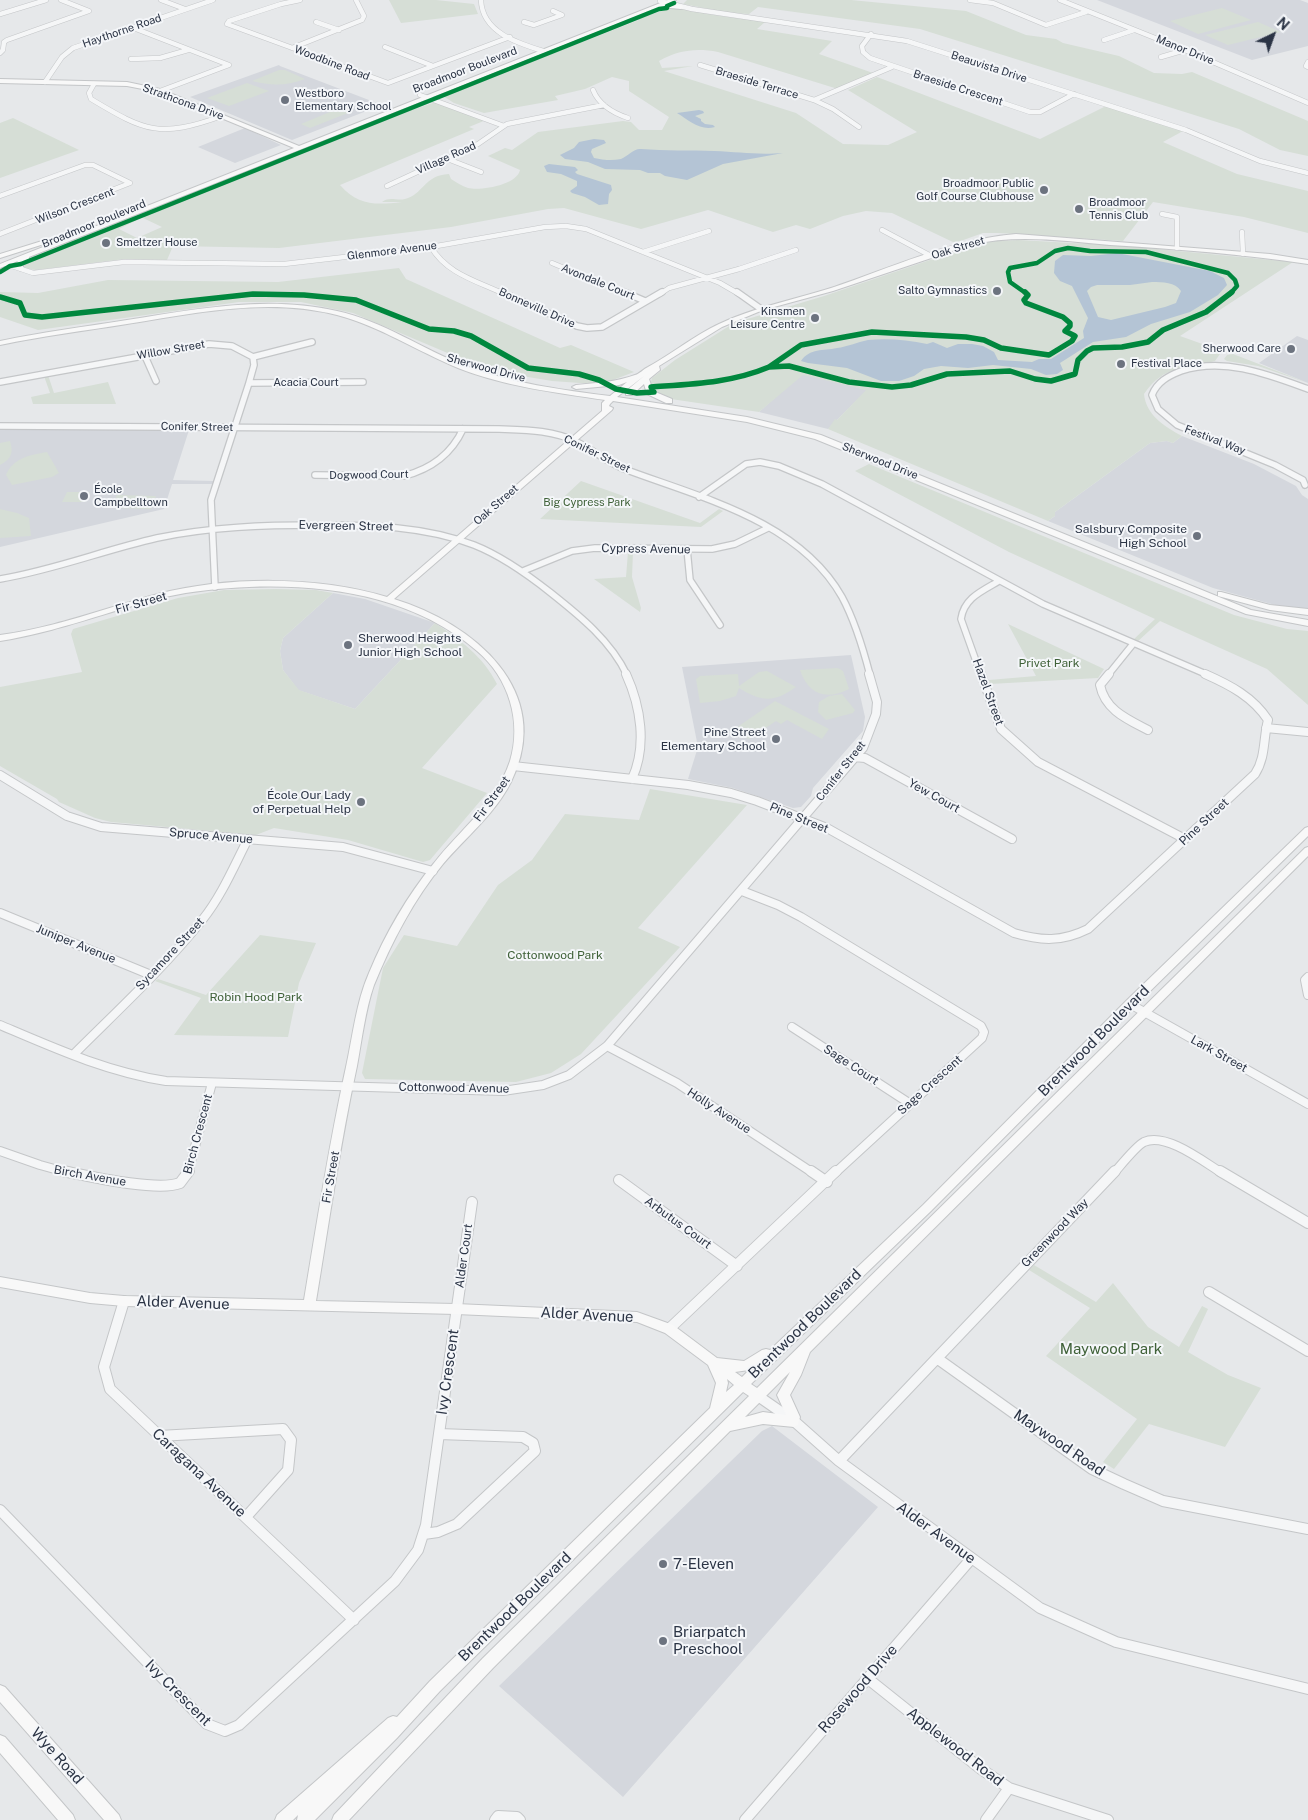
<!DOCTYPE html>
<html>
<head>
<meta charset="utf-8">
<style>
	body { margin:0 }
	#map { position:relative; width:1308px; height:1820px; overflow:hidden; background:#e6e8ea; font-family:"Public Sans",sans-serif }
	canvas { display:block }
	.north { position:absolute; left:1248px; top:10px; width:50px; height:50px; -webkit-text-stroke:4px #f4f6f9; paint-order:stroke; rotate:42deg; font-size:14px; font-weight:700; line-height:20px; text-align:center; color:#2b3445 }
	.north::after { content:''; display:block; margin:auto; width:18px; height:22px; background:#2b3445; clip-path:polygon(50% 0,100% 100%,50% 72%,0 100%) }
</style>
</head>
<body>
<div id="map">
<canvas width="1308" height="1820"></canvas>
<div class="north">N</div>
</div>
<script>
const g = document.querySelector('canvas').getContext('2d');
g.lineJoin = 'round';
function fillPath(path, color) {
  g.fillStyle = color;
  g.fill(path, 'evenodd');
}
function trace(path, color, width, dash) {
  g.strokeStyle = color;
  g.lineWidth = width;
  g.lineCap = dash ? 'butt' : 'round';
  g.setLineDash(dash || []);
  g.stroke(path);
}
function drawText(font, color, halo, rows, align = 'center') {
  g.font = font + ' "Public Sans",sans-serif';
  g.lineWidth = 4;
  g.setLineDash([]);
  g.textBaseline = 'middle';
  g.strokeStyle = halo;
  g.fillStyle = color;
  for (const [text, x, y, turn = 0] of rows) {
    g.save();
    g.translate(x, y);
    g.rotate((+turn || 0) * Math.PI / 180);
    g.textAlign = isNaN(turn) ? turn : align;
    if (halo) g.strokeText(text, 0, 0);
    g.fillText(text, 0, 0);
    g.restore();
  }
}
const built = new Path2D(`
	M1097,0H1300L1308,3V46L1252,60Z
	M279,65L280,66L382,105L292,140L190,97Z
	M245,128L281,145L235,163L198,147Z
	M1297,336L1308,340V383L1259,363Z
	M802,373L867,390L828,429L759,412Z
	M0,430H189L173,480L214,481V484H172L164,509L0,547Z
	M1182,436L1254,464L1296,486L1302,495L1308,499V609L1275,605L1213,588L1048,521L1055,516V512L1150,443L1167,441L1173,443Z
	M333,593L365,599L435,623L355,709L298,690L283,670L280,651L283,638Z
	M851,655L865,717L863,731L813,788L811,796L801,807L793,808L733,788L688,779L698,747L682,667Z
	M772,1426L878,1507L623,1797L499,1686L762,1431Z`);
const green = new Path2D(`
	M389,0H436L474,4L478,14L401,23Z
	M687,0H851L966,11L1026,35L1056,39L1063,43L1119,56L1154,73L1182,74L1192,72L1308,121V156L1280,150L1239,129L920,29L758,7L749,14L730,13L683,4Z
	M673,7L714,15L765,22L757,29L832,41L819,54L873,73L838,89L718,52C696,48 679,50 659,61L662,68L693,66L664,71L796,113L843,144L888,145L917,132L848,90L877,77L1040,139L1106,106L1183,131L1163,142L1237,174L1308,191V233L1244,217L1153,202L1123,241L998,233H983L955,243L892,213L866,211L843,216L810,229L796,225L773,232L708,210L641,229L564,208L548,209L451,227L279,248L173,246L167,260L125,259L36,270L25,269L20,265L134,219L137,220L119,229L137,238L162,227L143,218L152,211L410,108L412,110L436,102L486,120L469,127L474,129L340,185C358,206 376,205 402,202H382C390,196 396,201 405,199C423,195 424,175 449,174L451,179C456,182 462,186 468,188C481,191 517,185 520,170L488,156L505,148L512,150L538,132L623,121L631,122L639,130H662L669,117L629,91V81L612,77L585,89L555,96L558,100L484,113L454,103L443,96L639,20L638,19C650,14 661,12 673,7Z
	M1222,8L1251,20L1198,34L1170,21Z
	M1258,22L1281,32L1228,45L1205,35Z
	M279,70H285L305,79C286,86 271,86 252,81Z
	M247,83L269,91L229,106L207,98Z
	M342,107L353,111L310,128L301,124Z
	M13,118L79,150L0,178V123Z
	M1019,240L1126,246L1293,262L1180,336L1222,351L1215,361C1183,370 1165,364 1144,394C1146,415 1165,427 1182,436L1173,443L1167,441L1150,443L1055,512V516L1048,521L828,429L835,419L837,420L866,390L803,375L759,412L664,398L658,395L650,385L652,378L675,360L734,323L824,296L977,244L996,241Z
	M399,268L406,279L560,348L571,345L634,372L605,383L594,384L552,381L522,376L457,357L353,313L301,302H239L38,330L0,317V292L38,293L108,280L278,282Z
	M1233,354L1308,383L1258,366L1227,361L1224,359L1227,355Z
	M48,375L54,393L108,382L116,404H33L31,397L50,393L44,376Z
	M10,441C14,453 11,459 0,465V443Z
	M47,452L59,473L52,477L12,485L6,475C13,458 30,455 47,452Z
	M869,464L1234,615L1287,629L1308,631V705L1267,669L1160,621L1137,642L1133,640L1155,619L1009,552L855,471Z
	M581,481L700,523L719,509L723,511L701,527L540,519Z
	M67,492H90L85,502H62Z
	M117,495L156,496L151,509L111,508Z
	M0,509L17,513L29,518L31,536L0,538Z
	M628,552H633L632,577L641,608L640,612L594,579L626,577Z
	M276,589L316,590L333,593L283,638L280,651L283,670L299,690L355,709L435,623C460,640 483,656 497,684L422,768L487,793L430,860L423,862L348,840L274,828L256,835L111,822L95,818L59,802L57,799L0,766V687L82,672L71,634L73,629L178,598L224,590Z
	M1008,624L1104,669L1098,678L990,684L989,680L1036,676Z
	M838,668L843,671L849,689C826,701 808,694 800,670Z
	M767,671L796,687C773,703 762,702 739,688L736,696L720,701L700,703L696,679L700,676L738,674L739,686L759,672Z
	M842,694L855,710L853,713L826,720L818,712L819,702L829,696Z
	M775,701L829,729L822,739L787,720L781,724L776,721L749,739L733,730Z
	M650,789L747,805L638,928L680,947L581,1054L551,1073L516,1082L365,1079L362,1073L383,968L404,935L457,946L498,885L532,860L565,814L639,820Z
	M260,935L316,943L299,983L288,1037L174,1035L201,998L155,981L158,979L206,995Z
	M1034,1265L1096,1302L1113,1283L1148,1327L1179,1347L1202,1306L1208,1309L1188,1352L1228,1375L1261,1388L1225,1447L1149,1424L1114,1469L1103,1462L1137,1419L1046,1356L1090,1308L1029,1270Z`);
const water = new Path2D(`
	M699,110L703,111L704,113L695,116L701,119V121L705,124L713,125L715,127C700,131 690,121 677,113Z
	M594,139L604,140L606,143L592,149L591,152L594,158C603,160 612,161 621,159C628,156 634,148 641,149C665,151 690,150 714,151C739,152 757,155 783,153L723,164L687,180L665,176L660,173H648L640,170L605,169L588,162L565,159L560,155L574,148L579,142Z
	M549,164L575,167L578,170L575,172L577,174L611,185L612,190L609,194L608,204L599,205L585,197L572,193L570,191L577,186V181L561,174L547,172L544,166Z
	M1117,253L1210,271L1224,278L1227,285L1218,295L1190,312L1151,324L1126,337L1093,342L1060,363L1063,370L1057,374L1046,375L1031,369L993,365L968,368L941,366L924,369L914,376L899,381H881L847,368L808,363L801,361C810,348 823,351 837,348C847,347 857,342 868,340C887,338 908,340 927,344L933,342L947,348L958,344H972L983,346L994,352L998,360L1032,362L1039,359H1051L1084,338L1083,331L1088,318L1072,286L1060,281L1054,273L1055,261L1063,255L1091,256ZM1152,282C1163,282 1175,282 1181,291L1176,303L1165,307L1111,320L1098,317L1087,291L1091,287L1097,285H1130Z`);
const streetFar3 = new Path2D(`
	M161,0L185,9
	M300,0L281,4L229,21L227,24L388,83L510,37
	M481,0C482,32 517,43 543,51
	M970,0L993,3L1046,25L1086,12
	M1060,0L1185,50L1308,103
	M660,1L692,9L907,41L1186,130L1260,161L1308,173
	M0,14L46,0
	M316,22L339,30
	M524,22L534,25L562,15L553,11
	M131,27L229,65L160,91
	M871,34L862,46L863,52L870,58L1030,112H1040L1074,94
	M1104,40L1134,30
	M385,47L433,66
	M292,48L362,20L364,16L356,0
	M0,53L3,50L4,42L7,40L89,11L61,0
	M1161,57L1185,50
	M131,59L160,58L188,50
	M1308,62L1306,66L1308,67
	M700,65L814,100L833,109L859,127
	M45,82L62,57L73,48L213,0
	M94,84L89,93L91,99C146,132 160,138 222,116
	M593,90C599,105 613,113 628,118
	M420,95L504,126
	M814,100L892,67
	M445,158L481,172
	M387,186L478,144L507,124L604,105
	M0,196L85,165H93L130,183L0,234
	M1162,214L1177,217V248
	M882,230L931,256
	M1242,232L1243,254
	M431,247C447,274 477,281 504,294
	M643,252L709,231
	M552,263L627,294
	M6,264L33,273L124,262L284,264L431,247L545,227L566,226L586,229L720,283L739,294
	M660,294L669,288L739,269L796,250`);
const streetFar2 = new Path2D(`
	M501,292L577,326L587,328L602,327L662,292
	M624,292L645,301
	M737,292L761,309
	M144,354L156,381
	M253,357L312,342
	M0,382L209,344L232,346L253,357L254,365L249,383L211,500L215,587
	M249,383L363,382
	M0,426L499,429C526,430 553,430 577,442C594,450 609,464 627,470C702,498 799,521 842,597C855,621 863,648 870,675
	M315,475L404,476C431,469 451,455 463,429
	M1305,485L1303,480L1275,465L1177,425L1158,409L1152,395C1157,382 1168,376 1181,371C1224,357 1267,374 1308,389
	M699,497L746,464L760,462L779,466L822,484L1043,604L1208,675
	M687,549L690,580L720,625
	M523,571L572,551L595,548L712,549L735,544L768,528
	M0,579C54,570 104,550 157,538C210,527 264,525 318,525C371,525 424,526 474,545C502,556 527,574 551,593C580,616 611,641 627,675
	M981,675L961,619C964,598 982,591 999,581
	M1108,675L1133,644`);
const streetFar1 = new Path2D(`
	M626,674C641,707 647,746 632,779
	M981,674L1001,729L1038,762L1185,839
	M1109,674L1100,685C1105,710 1127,719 1148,730
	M1266,728L1308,732
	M854,757L865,758L1012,839
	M513,766L688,785L731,793L757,801L827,828L1014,933C1041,941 1062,942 1088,929L1255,774C1266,757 1263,739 1268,720C1253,697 1230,685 1205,674
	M0,775L67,816L101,827L343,847L433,871
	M742,891L778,905L801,917L981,1026L984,1032L982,1038L835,1173
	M0,913L151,975
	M1308,977L1305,980L1308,995
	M1130,1004L1308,1104
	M0,1025C54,1048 107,1072 166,1081L503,1091L543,1085L569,1075L607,1046L863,748L876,714L877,702L869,674
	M792,1027L909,1103
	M607,1046L677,1083L813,1173
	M73,1055C117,1011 164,968 203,919C222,895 234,866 248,839
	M0,1151L40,1165L69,1173
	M188,1173L212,1083
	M1114,1173C1121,1165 1136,1146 1144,1142C1166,1132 1204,1162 1222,1173`);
const street = new Path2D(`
	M63,1171C88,1176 158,1192 180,1183L189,1171
	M811,1171L827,1182
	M1220,1171L1308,1223
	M619,1180L737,1266
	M1209,1292L1308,1351
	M124,1301L104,1367L110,1389L354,1620
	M669,1329L836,1171
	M938,1359L1092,1469L1124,1484L1163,1501L1308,1529
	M758,1396L794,1421L839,1461L1040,1608L1116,1642L1308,1689
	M159,1436L283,1429L291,1440L288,1470L246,1517
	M839,1461L1115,1171
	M0,1510L207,1724L225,1731L239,1725L395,1581L418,1550L426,1525L472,1202
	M424,1534L438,1532L457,1524L535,1451L533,1443L523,1437L439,1434
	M867,1678L981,1769L1009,1788L1108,1820
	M495,1820L498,1816L517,1817L520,1820
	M745,1820L971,1559
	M986,1820L1009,1788`);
const secondary = new Path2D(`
	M668,0H676L664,5H681L684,7L681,9L660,7L29,257V259L22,265L25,270L24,271L19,270L15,264L18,261L0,268V264L294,148L158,92L127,86L0,83V79L127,82L160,89L299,146Z
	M1016,234L1270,254L1308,260V264C1243,254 1176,249 1110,245C1063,241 1016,234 970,245L833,291L763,310L722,327L659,366L660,370L649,379L653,391L672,399V403H666L647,394L644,384L632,395H626V391L644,376L617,397L747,417L821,435L1251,610L1308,620V626L1246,614L815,439L747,422L613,401L610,404L609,406L613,408L612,410L394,599C473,623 556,691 511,782C495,814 466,837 443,864C414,899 391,943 374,985C365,1011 362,1039 357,1066C340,1144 329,1222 316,1301L456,1304L637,1312L673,1325L717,1358L744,1361L762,1350L766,1349L770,1350L923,1205L1126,1001L1305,828L1308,827V836L1134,1007L931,1211L751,1384L757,1388L1305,848L1308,847V856L810,1352L801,1375L790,1395L800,1417L798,1425L794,1427L763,1424L730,1431L493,1668L349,1820H332L334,1815L483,1658L749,1396L743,1392L440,1691L397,1738L315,1820H297L298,1815L293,1820H275L277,1815L388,1718L393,1716L397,1717L430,1681L710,1408L716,1383L708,1365L665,1333L637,1322L456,1314L124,1306L90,1303L0,1287V1277L90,1293L124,1296L304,1300C317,1222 329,1144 346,1067C353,1035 356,1003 369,973C385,934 408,895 434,863C460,829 496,804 510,761C522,722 509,678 477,651C414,597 330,584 249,587C221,588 192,591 165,597C109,611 57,632 0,641V635C54,628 105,608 158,594C228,576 318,576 387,597L602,411V403L605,400C557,393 503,386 458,368C417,351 379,326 337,315C268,297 195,313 127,324C84,331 42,336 0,345V341C42,332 84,327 127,320C197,309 267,295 337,311C383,321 422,349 466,366C511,383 562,390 610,396L627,382L619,385L576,389L572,387L576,385C596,383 616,382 635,375C640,374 643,369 648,367C672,354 695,335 719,324C755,307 793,300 831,288C891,268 952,239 1016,234ZM749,1370L742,1377L735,1372ZM790,1372L777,1395L786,1415L763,1412L745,1417ZM727,1379L734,1385L726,1392L728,1383Z
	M42,241L45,243L44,244L0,258V254Z
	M1218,592H1221L1270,605L1308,609V615L1270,610L1218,596Z
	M0,1685L5,1687L119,1815L121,1820H104L0,1702Z
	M0,1735L5,1737L73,1815L75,1820H58L0,1753Z`);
const cyclewayFar1 = new Path2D(`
	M0,272L10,266L21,264L659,9L667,8V6L674,3
	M1027,294L1010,282L1008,272L1010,268L1037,263L1055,251L1068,248L1090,251L1146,252L1228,273L1235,280L1237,286L1230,294`);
const cycleway = new Path2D(`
	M0,297L20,303L25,315L42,317L253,294L304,295L356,300L429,329L454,331L471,336L528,368L579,374L599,380L616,389L637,393L654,392
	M769,367L801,345L872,332L966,337L984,340L1001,348L1049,355L1072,341L1075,336L1065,331L1070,326V323L1063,317L1026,303L1024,300L1028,295L1025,292
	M769,367L789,366L849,382L892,387L911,385L947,374L1010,371L1035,379L1051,381L1075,374L1078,360L1087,351L1093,348L1122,347L1148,342L1163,330L1206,312L1232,292
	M651,387C692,384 731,383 769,367`);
const markers = [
	[285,100,5,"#6c737f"],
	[1044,190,5,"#6c737f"],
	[1079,209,5,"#6c737f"],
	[106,243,5,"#6c737f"],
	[997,291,5,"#6c737f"],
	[815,318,5,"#6c737f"],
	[1291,349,5,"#6c737f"],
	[1121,364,5,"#6c737f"],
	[84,496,5,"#6c737f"],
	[1197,536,5,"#6c737f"],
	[348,645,5,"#6c737f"],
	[776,739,5,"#6c737f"],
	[361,802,5,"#6c737f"],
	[663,1564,5,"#6c737f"],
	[663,1641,5,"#6c737f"]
];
const farStreetnames = [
	["Haythorne Road",122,31,-19],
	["Manor Drive",1185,50,22],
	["Woodbine Road",332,63,21],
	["Beauvista Drive",989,67,18],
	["Broadmoor Boulevard",465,70,-21],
	["Braeside Terrace",757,83,17],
	["Braeside Crescent",958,88,18],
	["Strathcona Drive",183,102,20],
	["Village Road",446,158,-24],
	["Wilson Crescent",75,206,-21],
	["Broadmoor Boulevard",94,224,-22],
	["Oak Street",958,248,-17],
	["Glenmore Avenue",392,251,-7],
	["Avondale Court",598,282,22],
	["Bonneville Drive",537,308,24],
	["Willow Street",171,350,-10],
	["Sherwood Drive",486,368,15],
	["Acacia Court",306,383],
	["Conifer Street",197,427,1],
	["Festival Way",1215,440,21],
	["Conifer Street",597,454,26],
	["Sherwood Drive",880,461,22],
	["Dogwood Court",369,475,-1],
	["Oak Street",496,505,-41],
	["Conifer Street",841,771,-52]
];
const farPoinames = [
	["Westboro",295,94],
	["Elementary School",295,107],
	["Broadmoor Public",1034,184,"right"],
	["Golf Course Clubhouse",1034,197,"right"],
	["Broadmoor",1089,203],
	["Tennis Club",1089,216],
	["Smeltzer House",116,243],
	["Salto Gymnastics",987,291,"right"],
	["Kinsmen",805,312,"right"],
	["Leisure Centre",805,325,"right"],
	["Sherwood Care",1281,349,"right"],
	["Festival Place",1131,364],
	["École",94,490],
	["Campbelltown",94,503]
];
const farParknames = [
	["Big Cypress Park",587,503]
];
const streetNames = [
	["Evergreen Street",346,526,1],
	["Cypress Avenue",646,549,1],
	["Fir Street",141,603,-16],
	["Hazel Street",988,692,70],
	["Yew Court",934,796,29],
	["Fir Street",492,799,-54],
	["Pine Street",799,818,22],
	["Pine Street",1204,822,-43],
	["Spruce Avenue",211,836,5],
	["Juniper Avenue",76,944,22],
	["Sycamore Street",170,954,-47],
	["Lark Street",1219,1054,29],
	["Sage Court",851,1065,33],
	["Sage Crescent",930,1085,-42],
	["Cottonwood Avenue",454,1088,1],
	["Holly Avenue",719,1111,33],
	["Birch Crescent",198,1134,-75],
	["Birch Avenue",90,1176,10],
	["Fir Street",331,1177,-80],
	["Arbutus Court",678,1223,36],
	["Greenwood Way",1055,1233,-46],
	["Alder Court",464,1256,-82]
];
const poiNames = [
	["Salsbury Composite",1187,529],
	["High School",1187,543],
	["Sherwood Heights",358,638,"left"],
	["Junior High School",358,652,"left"],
	["Pine Street",766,732],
	["Elementary School",766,746],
	["École Our Lady",351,795],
	["of Perpetual Help",351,809]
];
const parkNames = [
	["Privet Park",1049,663],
	["Cottonwood Park",555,955],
	["Robin Hood Park",256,997]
];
const nearStreetnames = [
	["Brentwood Boulevard",1094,1041,-45],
	["Alder Avenue",183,1303,2],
	["Alder Avenue",587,1315,3],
	["Brentwood Boulevard",805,1324,-44],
	["Ivy Crescent",448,1372,-82],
	["Maywood Road",1059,1443,34],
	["Caragana Avenue",199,1473,43],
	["Alder Avenue",936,1533,36],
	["Brentwood Boulevard",515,1607,-44],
	["Rosewood Drive",858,1689,-49],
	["Ivy Crescent",178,1693,45],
	["Applewood Road",955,1747,38],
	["Wye Road",57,1756,48]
];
const nearParknames = [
	["Maywood Park",1111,1349]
];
const nearPoinames = [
	["7-Eleven",673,1564],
	["Briarpatch",673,1632],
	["Preschool",673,1649]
];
fillPath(built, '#d4d7dd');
fillPath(green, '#d6ded6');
fillPath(water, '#b4c4d5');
trace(streetFar3, '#c4c6c8', 5.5);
trace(streetFar2, '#c4c6c8', 8);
trace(streetFar1, '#c4c6c8', 10);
trace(street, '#c4c6c8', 12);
trace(secondary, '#c4c6c8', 2);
trace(streetFar3, '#f5f6f7', 4.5);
trace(streetFar2, '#f5f6f7', 5.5);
trace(streetFar1, '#f5f6f7', 8);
trace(street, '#f5f6f7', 10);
fillPath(secondary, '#f8f8f8');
trace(cyclewayFar1, '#00873e', 4.5);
trace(cycleway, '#00873e', 5.5);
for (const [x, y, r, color] of markers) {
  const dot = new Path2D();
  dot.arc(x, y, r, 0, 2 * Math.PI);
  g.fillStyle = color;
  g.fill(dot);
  trace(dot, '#f4f6f9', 2);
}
drawText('11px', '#2b3445', '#f4f6f9', farStreetnames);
drawText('11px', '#2b3445', '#f4f6f9', farPoinames, 'left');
drawText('11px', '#3f6138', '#f4f6f9', farParknames);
drawText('12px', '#2b3445', '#f4f6f9', streetNames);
drawText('12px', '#2b3445', '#f4f6f9', poiNames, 'right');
drawText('12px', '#3f6138', '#f4f6f9', parkNames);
drawText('15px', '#2b3445', '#f4f6f9', nearStreetnames);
drawText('15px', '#3f6138', '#f4f6f9', nearParknames);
drawText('15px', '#2b3445', '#f4f6f9', nearPoinames, 'left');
</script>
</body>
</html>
